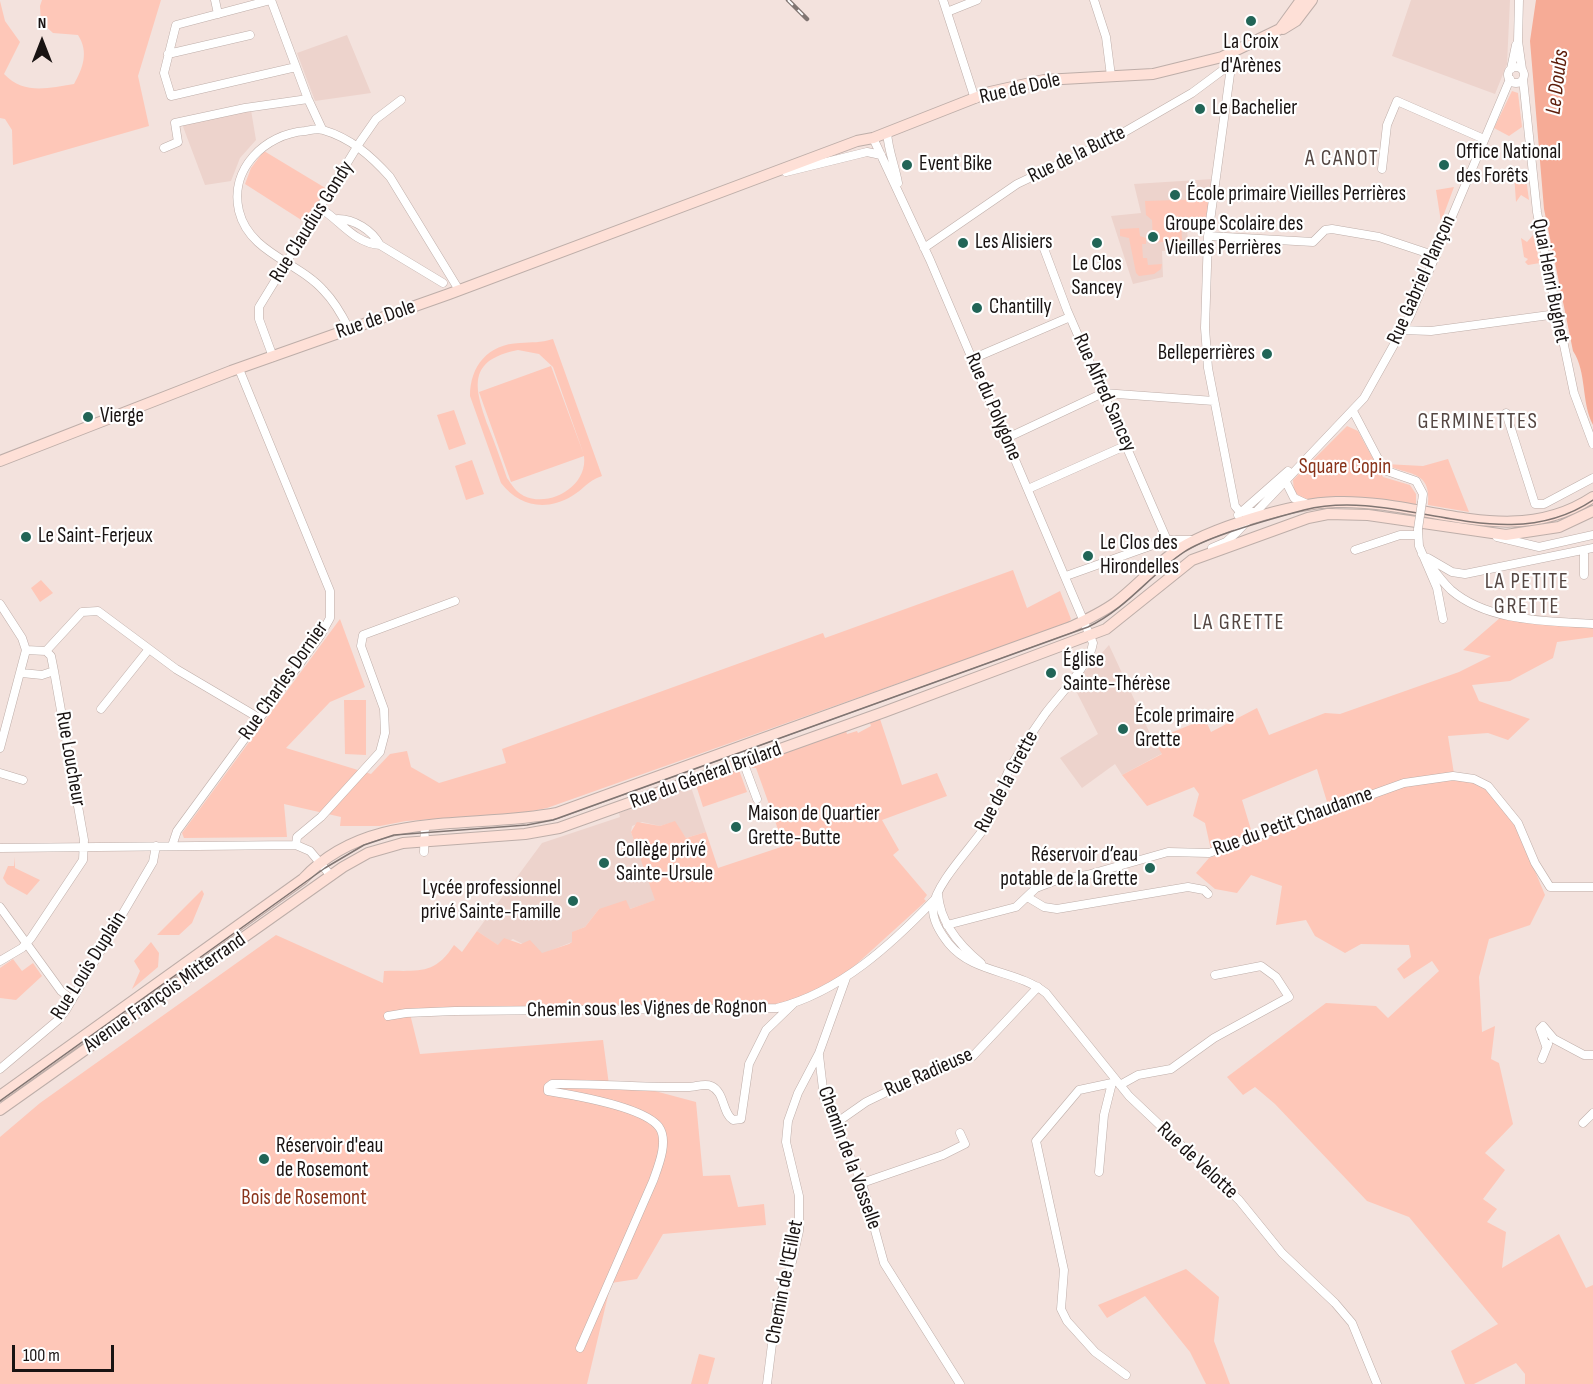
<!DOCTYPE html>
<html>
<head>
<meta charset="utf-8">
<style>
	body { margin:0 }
	#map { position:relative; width:1593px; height:1384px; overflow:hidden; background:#f3e2dd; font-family:"Sofia Sans Condensed",sans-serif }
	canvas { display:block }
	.north { position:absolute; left:12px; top:12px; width:60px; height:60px; -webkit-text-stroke:4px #fff; paint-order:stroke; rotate:0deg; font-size:16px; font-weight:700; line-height:24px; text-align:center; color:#191312 }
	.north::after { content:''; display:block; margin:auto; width:21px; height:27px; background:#191312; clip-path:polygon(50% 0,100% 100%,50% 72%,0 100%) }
	.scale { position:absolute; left:12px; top:1345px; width:102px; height:27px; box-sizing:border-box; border:3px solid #191312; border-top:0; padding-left:8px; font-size:18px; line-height:21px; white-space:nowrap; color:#191312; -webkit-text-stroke:4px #fff; paint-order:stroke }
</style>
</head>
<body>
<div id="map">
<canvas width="1593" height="1384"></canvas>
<div class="north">N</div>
<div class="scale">100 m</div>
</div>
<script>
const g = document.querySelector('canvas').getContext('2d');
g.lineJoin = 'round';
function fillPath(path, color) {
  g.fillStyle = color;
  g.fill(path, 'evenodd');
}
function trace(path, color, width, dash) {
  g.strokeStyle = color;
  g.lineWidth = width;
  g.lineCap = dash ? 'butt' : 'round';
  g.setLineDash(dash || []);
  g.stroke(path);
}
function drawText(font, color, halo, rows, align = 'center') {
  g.font = font + ' "Sofia Sans Condensed",sans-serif';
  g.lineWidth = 4.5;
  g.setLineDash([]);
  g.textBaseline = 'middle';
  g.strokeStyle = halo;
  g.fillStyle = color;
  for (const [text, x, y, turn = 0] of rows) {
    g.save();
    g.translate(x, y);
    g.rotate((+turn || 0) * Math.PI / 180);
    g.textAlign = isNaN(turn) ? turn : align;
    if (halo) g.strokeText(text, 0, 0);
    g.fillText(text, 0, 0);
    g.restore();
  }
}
const built = new Path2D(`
	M1411,0H1510L1507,64L1495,94L1392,56Z
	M347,35L371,93L315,101L297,53Z
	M251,110L256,140L240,158L231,181L205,185L182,124Z
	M1213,179L1205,224H1187L1188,250L1162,251L1163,277L1133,284L1111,216L1141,213L1134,184Z
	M1109,645L1153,740L1163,753L1122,775L1115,764L1082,788L1060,758L1098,734L1076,691L1081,689L1080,677Z
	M691,787L706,832L686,838L674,822L660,826L642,822L632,826L631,832L656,900L630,909H599L585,927L573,932L572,942L542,954L513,939L499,946L477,931L542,843L620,817L619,813Z`);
const green = new Path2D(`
	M42,0H161L138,76L149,126L13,165L12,130L5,119L0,118V1L5,21L20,42L4,74C24,95 48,88 74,84C83,68 89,52 78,35L53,33L41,22L40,6Z
	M1512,91L1518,93L1522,127L1509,136L1494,128Z
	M264,151L327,189L306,223L245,184L251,168Z
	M1525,171L1529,200L1521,195L1516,202L1514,174Z
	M1454,187L1441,222L1436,190Z
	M1209,199L1206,218L1181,219L1182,240L1153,243L1152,220L1146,215L1145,201Z
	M1139,228L1140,236L1146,238V244H1142L1143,258H1147L1148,265L1162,264L1161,269L1154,274L1139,276L1136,273L1129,238L1120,236V229Z
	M1533,235L1540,263L1528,265L1525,262L1528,259L1524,257L1521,238L1527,242Z
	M553,339L602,476C587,481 584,489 572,496C545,512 519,506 501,483L470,396C470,366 488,344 520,343C532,342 540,343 553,339ZM518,350L539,354L553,367L584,455L551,366L479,392L511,482L584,456C588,486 550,508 524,496C516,492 512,485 507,478C501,461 495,443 488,426C474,387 467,360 518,350Z
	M454,410L466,444L449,450L437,415Z
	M1347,426L1358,431L1383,477L1410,485L1416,494V507L1359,498L1304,499L1294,492L1293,480Z
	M1448,459L1469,512L1428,505C1432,469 1407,476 1385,464L1423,466Z
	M472,460L484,494L466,500L455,466Z
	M1013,570L1027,608L1060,591L1071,619L1068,623L547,808L522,813L406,821L380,826H340L341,817L284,804L287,837L184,838L182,833L340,619L365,687L330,702L286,748L371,774L390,754L407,751L411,767L439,783L506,763L502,749L823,633L825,638Z
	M41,580L53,593L40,602L31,588Z
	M1501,617L1593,628V637L1557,642L1553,658L1510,681L1472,685L1479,701L1530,719L1508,740L1488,733L1448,736L1455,780L1485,785L1517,828L1545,895L1530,925L1489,939L1479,977L1482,1032L1495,1026L1491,1059L1499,1063L1513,1124L1485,1153L1505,1170L1483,1199L1497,1209L1487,1222L1506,1232L1502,1268L1559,1234L1586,1288L1593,1285V1384H1525V1374L1516,1363L1474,1384H1465L1451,1351L1498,1324L1409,1217L1367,1201L1275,1104L1255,1087L1243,1095L1227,1077L1326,1003L1376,1006L1388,1018L1439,971L1432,961L1404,979L1397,969L1411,957L1409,945L1361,944L1345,953L1315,936L1306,920L1276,925L1282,886L1251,875L1237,893L1215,889L1196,873L1209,858L1331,815L1317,769L1242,800L1252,833L1211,850L1205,823L1193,816L1199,794L1194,787L1147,806L1122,775L1162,754L1153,740L1205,719L1211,732L1257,708L1269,735L1325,713L1340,714L1459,672L1491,656L1463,650Z
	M344,700H366V755L345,754Z
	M880,719L902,785L937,773L947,796L882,820L899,850L893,855L927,895L924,899L926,901L850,970L829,984L797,1000L766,1006L686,1007L662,1003L622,1008L409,1010L420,1054L603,1040L609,1085L651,1090L696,1102L703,1176L730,1175L738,1207L764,1204L766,1225L663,1234L637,1279L611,1283L587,1384H0V1137L40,1103L276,935L383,983L384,971C418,970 434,976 454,945L462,952L477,931L498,945L504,938L521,944L530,940L542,953L569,944L572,942V932L585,927L599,909L626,900L630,909L655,900L631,832L637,822L660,826L675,821L686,838L706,832L718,868L784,846L756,768H752V765L846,731L847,734L857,731L858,733L871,726L870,723Z
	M739,770L747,792L703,807L696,785Z
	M15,857V868L40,880L27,895L7,884L3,878L8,866H14Z
	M202,890L204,894L192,923L179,935H157Z
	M151,942L159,953L158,967L132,989L140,971L134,961Z
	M13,959L22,971L33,963L42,976L16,1000L0,998V968Z
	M1186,1269L1219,1297L1214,1341L1230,1384H1206L1190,1352L1145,1296L1107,1318L1098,1305Z
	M699,1354L715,1358L708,1384H691Z`);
const water = new Path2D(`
	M1536,0H1593V425C1581,402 1587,372 1573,351L1544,209L1530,41Z`);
const street = new Path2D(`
	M215,0L218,14
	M271,0L176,25L164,73L171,96L296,67
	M271,0L308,99L322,129
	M943,0L975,99
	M1094,0L1106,37L1111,76
	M1519,0L1518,41L1522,69
	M947,12L977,0
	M1233,52L1208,236L1205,328L1208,368L1235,506L1240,512H1254
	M168,54L250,35
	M1508 75a8 8 0 1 1 16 0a8 8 0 1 1-16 0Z
	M1511,69L1516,45
	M1523,79L1537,212L1547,264L1574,393L1593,444
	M887,132C888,150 895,166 898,183
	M873,138L930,260L1093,643C1090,665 1058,696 1045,714C1032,733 1018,752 1008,772C1000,790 996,810 985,827C971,848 936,883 933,907C932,920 941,934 949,944C974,974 1017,970 1046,993L1129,1096L1239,1200L1282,1253L1335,1303L1352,1323L1377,1384
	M164,148L178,142L175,123L245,108L308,99
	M1382,169L1387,125L1397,101L1484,139
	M786,172L867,152L881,155
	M320,208C341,221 354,243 380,245L443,283
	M338,219C354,219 372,230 380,245
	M1208,236L1313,242L1325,230L1332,229L1379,237L1436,256
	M1043,246L1067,310L1167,540
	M924,248L1017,184L1114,138L1192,93L1231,64
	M349,329C342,315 335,302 324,291C299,262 249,253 239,211C229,169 265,134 305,131C311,130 318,128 323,130C351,138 371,156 390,177L459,290
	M1402,330L1431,331L1557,314
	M273,357L259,319V307L360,142L376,119L401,100
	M972,359L1070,317
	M1353,411L1384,470L1416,481L1423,494L1422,502
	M1506,413L1535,504H1544L1593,478
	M1007,438L1103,393L1214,401
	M1285,480L1294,498L1307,504
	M1028,489L1127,445
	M1238,515L1288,471
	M1418,529L1419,546L1437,588L1443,619
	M1497,537L1539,547L1593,535
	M1212,548L1226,542L1237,532L1364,398L1410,316L1510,79
	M1355,550L1400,535H1417
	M1584,550V575
	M1422,554C1431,566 1440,580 1451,590C1488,622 1547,621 1593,624
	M1428,558L1452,572L1465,574L1593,548
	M1066,576L1167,540H1194
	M0,604L22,638L26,650L0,748
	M46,651L82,612L98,611L176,669L259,718
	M22,673L42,675L54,671L51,656L46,651L26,650
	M101,709L149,649
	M738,748L757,799
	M0,773L23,780
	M296,845L297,837L321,817L380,752L385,733L384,709L361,646L363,635L455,601
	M172,846L177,831L320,636L330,618V591L239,369
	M0,848L296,845L310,851L331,876
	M424,852L425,826
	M938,894C940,923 959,945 981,963
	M1029,898L1044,907L1057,909L1188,887L1204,890L1208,894
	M0,907L61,991L71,999
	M947,925L1016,907L1036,888L1057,880L1087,875L1168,852L1209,853L1404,783L1453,776L1474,779L1488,786L1518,823L1535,863L1550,887H1593
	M0,961L22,948L31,938L83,860L84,840L54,671
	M388,1016L406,1013L455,1011L777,1008C840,992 891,945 935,899
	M1546,1046L1540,1029L1543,1026L1554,1039L1584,1055H1593
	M819,1055L824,1098L862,1183L884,1263L960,1384
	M1542,1059L1548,1044
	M0,1069L58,1020L66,1010L153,862L156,846
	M1112,1083L1079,1090L1036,1141L1064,1270L1061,1309L1067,1321L1095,1352L1126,1375
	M1120,1085L1138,1075L1171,1069L1214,1038L1289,997L1276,977L1261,966L1215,975
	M836,1123L866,1102L903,1084L973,1056L1038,987
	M1583,1123L1593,1113
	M1099,1172L1104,1115L1112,1083L1115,1081
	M862,1183L943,1155L965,1144L960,1133
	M580,1348L653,1181C658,1167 669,1141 659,1127C644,1107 573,1095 548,1091V1087L552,1084C598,1083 643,1088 688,1087C695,1087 705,1083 711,1086C725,1092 722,1113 733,1120L741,1119L749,1064L766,1030L793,1004
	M767,1384L777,1304L792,1262L799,1231V1196L786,1142L788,1121L798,1093L819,1053L846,978`);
const secondary = new Path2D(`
	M1283,29L1296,21L1312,0
	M0,461L231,371L449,294L857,141L873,138L990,92L1044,80L1153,74L1222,57L1280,29L1301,0
	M0,1096L303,879C368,808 471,830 557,813L1071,627C1086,620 1101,613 1115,603C1135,588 1152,568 1173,553C1208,528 1293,503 1336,502C1424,499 1512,551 1593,497
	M0,1110L343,867L368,853L403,843L525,834L559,828L884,712L1106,629L1192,560L1308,518L1328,514L1368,515L1506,535L1559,527L1593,511`);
const tram = new Path2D(`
	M0,1101L325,868L364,845L394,835L527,825L553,820L1088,627C1126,609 1150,575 1184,552C1208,536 1274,518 1304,510C1400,486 1502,561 1593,500`);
const rail = new Path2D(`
	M788,0L807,19`);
const streetBridge = new Path2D(`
	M1418,529L1422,502`);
const markers = [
	[1251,21,6,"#216557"],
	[1200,109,6,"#216557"],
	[907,165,6,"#216557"],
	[1444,165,6,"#216557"],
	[1175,195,6,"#216557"],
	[1153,237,6,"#216557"],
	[963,243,6,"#216557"],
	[1097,243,6,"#216557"],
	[977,308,6,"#216557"],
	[1267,354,6,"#216557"],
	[88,417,6,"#216557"],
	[26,537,6,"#216557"],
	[1088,556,6,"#216557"],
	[1051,673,6,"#216557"],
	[1123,729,6,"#216557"],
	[736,827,6,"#216557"],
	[604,863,6,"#216557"],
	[1150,868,6,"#216557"],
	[573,901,6,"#216557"],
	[264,1159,6,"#216557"]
];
const poiNames = [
	["La Croix",1251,43,"center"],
	["d'Arènes",1251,67,"center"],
	["Le Bachelier",1212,109],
	["Office National",1456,153],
	["des Forêts",1456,177],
	["Event Bike",919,165],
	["École primaire Vieilles Perrières",1187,195],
	["Groupe Scolaire des",1165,225],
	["Vieilles Perrières",1165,249],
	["Les Alisiers",975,243],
	["Le Clos",1097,265,"center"],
	["Sancey",1097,289,"center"],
	["Chantilly",989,308],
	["Belleperrières",1255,354,"right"],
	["Vierge",100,417],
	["Le Saint-Ferjeux",38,537],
	["Le Clos des",1100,544],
	["Hirondelles",1100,568],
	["Église",1063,661],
	["Sainte-Thérèse",1063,685],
	["École primaire",1135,717],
	["Grette",1135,741],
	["Maison de Quartier",748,815],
	["Grette-Butte",748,839],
	["Collège privé",616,851],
	["Sainte-Ursule",616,875],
	["Réservoir d’eau",1138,856,"right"],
	["potable de la Grette",1138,880,"right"],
	["Lycée professionnel",561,889,"right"],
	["privé Sainte-Famille",561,913,"right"],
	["Réservoir d'eau",276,1147],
	["de Rosemont",276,1171]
];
const streetNames = [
	["Rue de Dole",1020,89,-13],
	["Rue de la Butte",1077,155,-26],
	["Rue Claudius Gondy",312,222,-58],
	["Rue Gabriel Plançon",1422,280,-66],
	["Quai Henri Bugnet",1550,281,79],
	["Rue de Dole",376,320,-19],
	["Rue Alfred Sancey",1104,393,66],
	["Rue du Polygone",993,407,67],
	["Rue Charles Dornier",284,681,-55],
	["Rue Loucheur",70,759,80],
	["Rue du Général Brûlard",706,776,-20],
	["Rue de la Grette",1007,782,-62],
	["Rue du Petit Chaudanne",1293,822,-20],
	["Rue Louis Duplain",89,966,-58],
	["Avenue François Mitterrand",165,993,-35],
	["Chemin sous les Vignes de Rognon",647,1009,-1],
	["Rue Radieuse",929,1073,-24],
	["Chemin de la Vosselle",849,1158,70],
	["Rue de Velotte",1197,1161,43],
	["Chemin de l'Œillet",785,1282,-79]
];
const parkNames = [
	["Square Copin",1345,468],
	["Bois de Rosemont",304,1199]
];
const waterNames = [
	["Le Doubs",1558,82,-83]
];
const neighbourhoodNames = [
	["A CANOT",1342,159],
	["GERMINETTES",1478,422],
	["LA PETITE",1527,582],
	["GRETTE",1527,607],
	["LA GRETTE",1239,623]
];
fillPath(built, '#edd3cc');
fillPath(green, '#fec7b8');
fillPath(water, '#f6ab96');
trace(street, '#beaea9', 9);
trace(secondary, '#beaea9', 12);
trace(street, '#fff', 8);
trace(secondary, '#fee0d7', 10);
trace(tram, '#807572', 1.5);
trace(rail, '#807572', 4.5);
trace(rail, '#fff', 2, [7]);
trace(streetBridge, '#beaea9', 9, []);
trace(streetBridge, '#fff', 8);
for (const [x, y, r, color] of markers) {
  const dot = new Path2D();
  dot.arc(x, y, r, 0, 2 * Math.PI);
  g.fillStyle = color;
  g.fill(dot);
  trace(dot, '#fff', 2);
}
drawText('21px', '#191312', '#fff', poiNames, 'left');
drawText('21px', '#191312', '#fff', streetNames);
drawText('21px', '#8a341b', '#fff', parkNames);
drawText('italic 22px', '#5d1c09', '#fff', waterNames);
g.letterSpacing = '1.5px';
drawText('22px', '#554743', '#fff', neighbourhoodNames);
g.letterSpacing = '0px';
</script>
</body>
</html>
